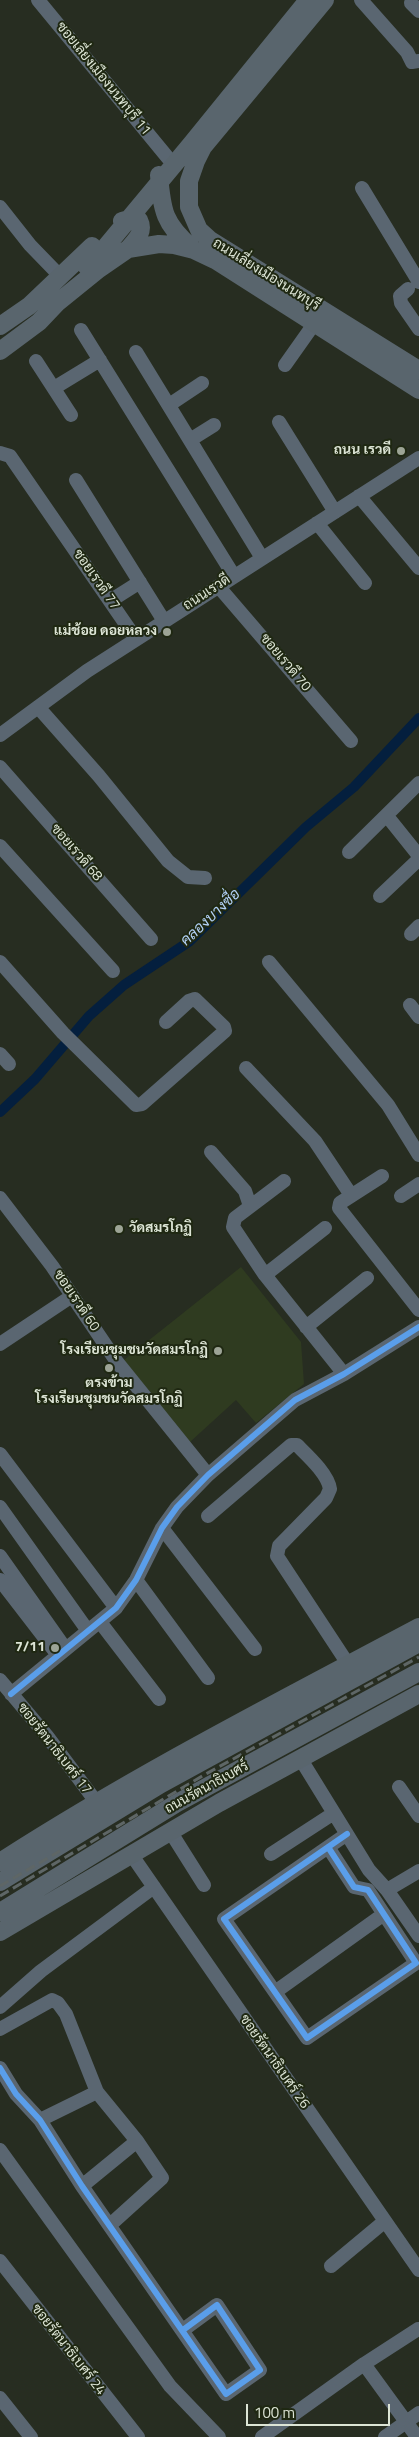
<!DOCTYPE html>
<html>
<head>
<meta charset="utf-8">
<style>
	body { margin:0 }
	#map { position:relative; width:419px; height:2437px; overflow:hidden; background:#272d21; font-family:"Titillium Web",sans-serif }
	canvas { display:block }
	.scale { position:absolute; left:246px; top:2404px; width:144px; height:22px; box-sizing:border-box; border:2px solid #dce4d5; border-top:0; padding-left:6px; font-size:15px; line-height:18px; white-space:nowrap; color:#dce4d5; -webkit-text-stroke:4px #1f2812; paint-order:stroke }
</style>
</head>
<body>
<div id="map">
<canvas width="419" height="2437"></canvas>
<div class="scale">100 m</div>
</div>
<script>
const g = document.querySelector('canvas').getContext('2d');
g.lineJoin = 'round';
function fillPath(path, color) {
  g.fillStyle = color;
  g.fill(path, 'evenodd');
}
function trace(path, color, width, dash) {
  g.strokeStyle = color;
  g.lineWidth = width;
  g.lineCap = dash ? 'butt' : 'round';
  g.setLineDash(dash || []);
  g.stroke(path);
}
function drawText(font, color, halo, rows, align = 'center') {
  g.font = font + ' "Titillium Web",Sarabun,sans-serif';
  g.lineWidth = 4;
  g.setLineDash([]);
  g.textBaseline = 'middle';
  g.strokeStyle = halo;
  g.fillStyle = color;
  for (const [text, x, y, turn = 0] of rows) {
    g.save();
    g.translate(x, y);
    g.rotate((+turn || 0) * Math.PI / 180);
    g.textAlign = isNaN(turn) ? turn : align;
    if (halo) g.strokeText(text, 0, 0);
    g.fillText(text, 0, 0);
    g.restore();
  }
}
const built = new Path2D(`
	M241,1267L301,1342L304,1384L256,1423L236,1400L190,1442L124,1360Z`);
const canal = new Path2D(`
	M0,1112L35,1079L89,1016L124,985L190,941L306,827L354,787L419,718`);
const minor = new Path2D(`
	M38,0L168,158
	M361,0L407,52L412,62L419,61
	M411,3L419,11
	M362,188L419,282
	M0,207L30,245L61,277
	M408,289L400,296L401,303L419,329
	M81,330L234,576
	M136,352L262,558
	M36,361L71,415
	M285,365L314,324
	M54,388L100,360
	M169,405L202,383
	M279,422L335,512
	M190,440L214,425
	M0,453L10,456L136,639
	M76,480L164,621
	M359,496L419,568
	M317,523L365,583
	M218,586L351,741
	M110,601L140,582
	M38,707L99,776L168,861L188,877L205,878
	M0,735L87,671L419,458
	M0,767L151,939
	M387,816L419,856
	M0,846L113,971
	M349,852L419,783
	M380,896L419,859
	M411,934L419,926
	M0,962L63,1033L136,1105L142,1104L225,1031L224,1027L195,999L189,1001L166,1022
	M269,962L388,1105L419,1155
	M410,1005L419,1017
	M0,1054L9,1064
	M246,1068L315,1141L351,1195
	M211,1152L245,1191L250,1206
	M382,1176L340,1203L339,1208L419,1310
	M284,1181L235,1218L233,1227L265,1275L344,1374
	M401,1196L419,1184
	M0,1198L52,1266L117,1362L208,1475
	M265,1275L325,1228
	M306,1327L367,1278
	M0,1344L72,1296
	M0,1454L116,1608
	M0,1507L88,1631
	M208,1516L291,1445H297C308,1456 328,1474 330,1489L326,1498L279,1546L277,1556L348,1664
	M162,1528L255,1649
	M0,1556L65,1648
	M0,1580L57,1654
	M136,1580L208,1678
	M100,1622L159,1699
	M0,1680L47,1736L97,1803
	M11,1694L116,1608L136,1580L162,1528L177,1507L208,1475L295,1400L344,1374L419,1327
	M300,1758L369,1870L387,1890L419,1936
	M399,1787L419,1816
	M170,1831L204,1885
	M328,1847L354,1887L368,1890L416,1963L307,2038L224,1919L347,1834
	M131,1854L419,2270
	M271,1854L334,1813
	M387,1890L419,1871
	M275,1992L384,1914
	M0,2007L41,1971L154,1887
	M0,2029L52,2000L58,2003L66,2014L97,2092L137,2141L162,2178L110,2225
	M0,2068L16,2094L40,2120L82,2186L226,2394L260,2370L217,2305L183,2330
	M40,2120L97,2092
	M0,2150L170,2386L219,2437
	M82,2186L137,2141
	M0,2261L138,2437
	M331,2266L385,2221
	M364,2364L417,2437
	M0,2398L31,2437
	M262,2437L364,2364L418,2329
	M385,2437L419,2413`);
const major = new Path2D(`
	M325,0L203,147L196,161L189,181V207L199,230L210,240L419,370
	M159,175C162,211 164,224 192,248
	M122,221L133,218L139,220C145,232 136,240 128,249
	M87,267L103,250L192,143L308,0
	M0,326L29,306L92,246
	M0,351L39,322L57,303L99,269L128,249L159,244L174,245L194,250L215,260L419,390
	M0,1862C135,1775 278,1702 419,1627
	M0,1882L161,1784L419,1643
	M0,1912L177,1803L419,1672
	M0,1932L219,1803L419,1694`);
const rail = new Path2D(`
	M0,1886L60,1851
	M0,1896L204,1775L419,1657`);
const cycleway = new Path2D(`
	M11,1694L116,1608L136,1580L162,1528L177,1507L208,1475L295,1400L344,1374L419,1327
	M328,1847L354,1887L368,1890L416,1963L307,2038L224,1919L347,1834
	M0,2068L16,2094L40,2120L82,2186L226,2394L260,2370L217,2305L183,2330`);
const markers = [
	[401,451,5,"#9da496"],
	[167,632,5,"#9da496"],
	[119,1229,5,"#9da496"],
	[218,1351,5,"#9da496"],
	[109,1368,5,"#9da496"],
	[55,1648,5,"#9da496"]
];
const streetNames = [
	["ซอยเลี่ยงเมืองนนทบุรี 11",103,79,51],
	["ถนนเลี่ยงเมืองนนทบุรี",266,275,32],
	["ซอยเรวดี 77",96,580,55],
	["ถนนเรวดี",207,593,-33],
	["ซอยเรวดี 70",285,663,50],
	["ซอยเรวดี 68",76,853,49],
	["ซอยเรวดี 60",76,1301,56],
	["ซอยรัตนาธิเบศร์ 17",54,1749,52],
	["ถนนรัตนาธิเบศร์",207,1788,-29],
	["ซอยรัตนาธิเบศร์ 26",274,2062,55],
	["ซอยรัตนาธิเบศร์ 24",68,2350,52]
];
const poiNames = [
	["ถนน เรวดี",391,451],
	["แม่ช้อย ดอยหลวง",157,632],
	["วัดสมรโกฏิ",129,1229,"left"],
	["โรงเรียนชุมชนวัดสมรโกฏิ",208,1351],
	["ตรงข้าม",109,1384,"center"],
	["โรงเรียนชุมชนวัดสมรโกฏิ",109,1400,"center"],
	["7/11",45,1648]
];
const waterNames = [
	["คลองบางซื่อ",211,918,-43]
];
fillPath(built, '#2f3b20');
trace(canal, '#041f3e', 10);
trace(minor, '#5a6671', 14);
trace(major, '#59656d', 18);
trace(rail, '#5e6666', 3, [10, 5]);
trace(cycleway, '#5a9eea', 6);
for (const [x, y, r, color] of markers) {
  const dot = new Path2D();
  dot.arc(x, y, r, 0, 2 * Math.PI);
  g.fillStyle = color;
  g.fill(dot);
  trace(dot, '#1f2812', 2);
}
drawText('14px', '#dce4d5', '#1f2812', streetNames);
drawText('bold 14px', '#dce4d5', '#1f2812', poiNames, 'right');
drawText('italic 15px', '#b2d0f6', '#1f2812', waterNames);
</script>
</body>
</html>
